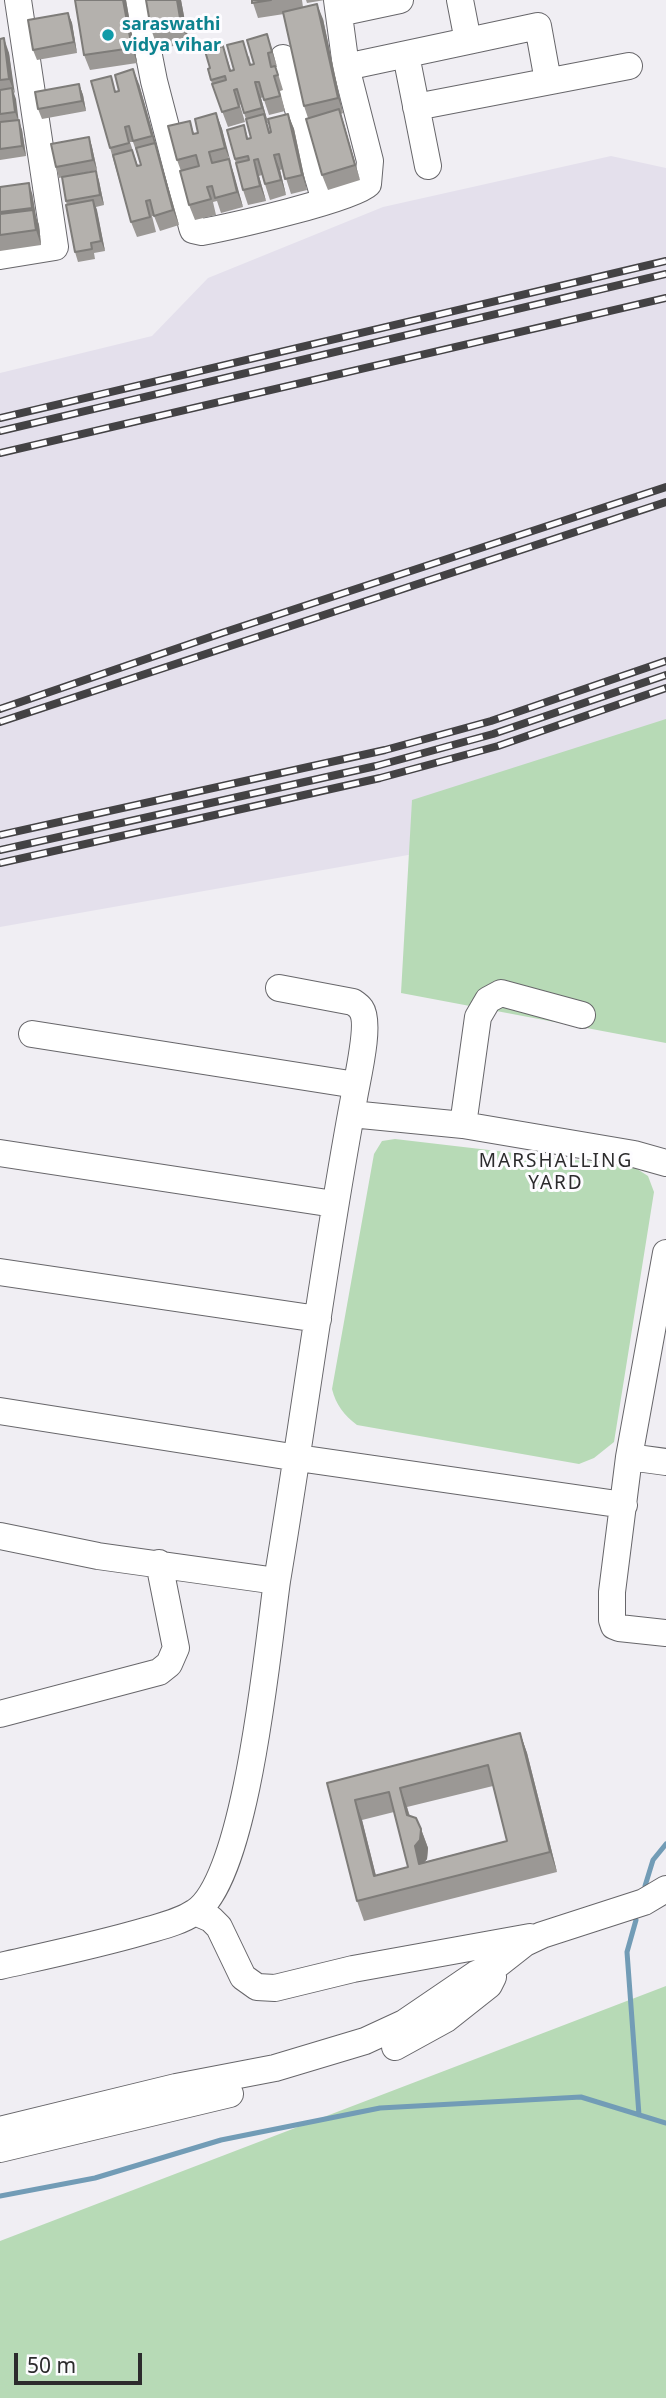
<!DOCTYPE html>
<html>
<head>
<meta charset="utf-8">
<style>
	body { margin:0 }
	#map { position:relative; width:666px; height:2398px; overflow:hidden; background:#f0eef3; font-family:"Noto Sans",sans-serif }
	canvas { display:block }
	.scale { position:absolute; left:14px; top:2353px; width:128px; height:32px; box-sizing:border-box; border:4px solid #2c2b2d; border-top:0; padding-left:9px; font-size:21px; line-height:24px; white-space:nowrap; color:#2c2b2d; -webkit-text-stroke:5px #fdfcff; paint-order:stroke }
</style>
</head>
<body>
<div id="map">
<canvas width="666" height="2398"></canvas>
<div class="scale">50 m</div>
</div>
<script>
const g = document.querySelector('canvas').getContext('2d');
g.lineJoin = 'round';
function fillPath(path, color) {
  g.fillStyle = color;
  g.fill(path, 'evenodd');
}
function trace(path, color, width, dash) {
  g.strokeStyle = color;
  g.lineWidth = width;
  g.lineCap = dash ? 'butt' : 'round';
  g.setLineDash(dash || []);
  g.stroke(path);
}
function drawText(font, color, halo, rows, align = 'center') {
  g.font = font + ' "Noto Sans",sans-serif';
  g.lineWidth = 6;
  g.setLineDash([]);
  g.textBaseline = 'middle';
  g.strokeStyle = halo;
  g.fillStyle = color;
  for (const [text, x, y, turn = 0] of rows) {
    g.save();
    g.translate(x, y);
    g.rotate((+turn || 0) * Math.PI / 180);
    g.textAlign = isNaN(turn) ? turn : align;
    if (halo) g.strokeText(text, 0, 0);
    g.fillText(text, 0, 0);
    g.restore();
  }
}
const built = new Path2D(`
	M611,156L666,168V787L510,837L0,927V373L152,336L208,278L383,207Z`);
const green = new Path2D(`
	M666,719V1043L401,993L412,800Z
	M395,1139L634,1167L648,1176L654,1192L614,1442L594,1458L579,1464L357,1425C344,1415 336,1405 332,1389L374,1154L382,1141Z
	M666,1986V2398H0V2241Z`);
const stream = new Path2D(`
	M645,1886L653,1860L666,1844
	M636,1920L627,1952L639,2115
	M0,2196L95,2178L221,2140L380,2108L581,2097L666,2123`);
const minor = new Path2D(`
	M138,0L154,81L192,227L193,230L202,232C229,227 353,199 368,184L370,161L346,67L337,0
	M460,0L468,41L538,26L548,81
	M339,13L400,0
	M406,55L428,166
	M283,58L325,201
	M346,67L468,41
	M416,107L629,66
	M0,256L55,247L18,0
	M32,1034L356,1085
	M351,1114L463,1125L634,1154L666,1163
	M463,1125L478,1017L488,1000L501,993L582,1015
	M0,1153L334,1204
	M666,1253L629,1457L612,1592V1620L614,1626L619,1628L666,1633
	M0,1272L318,1319
	M0,1411L298,1458L624,1505
	M629,1457L666,1462
	M0,1536L98,1556L277,1581C304,1420 324,1258 354,1098C357,1080 371,1023 361,1009C359,1006 356,1004 353,1002L279,988
	M0,1714L159,1672L169,1664L176,1648L159,1563
	M195,1912L211,1919L219,1927L243,1977L257,1987L275,1988L353,1969L530,1937
	M0,1966C49,1955 97,1945 145,1931C162,1926 180,1922 195,1912C247,1879 268,1645 277,1581
	M395,2047L446,2019L489,1985L493,1977
	M0,2130L176,2087L275,2068L365,2041L404,2023L476,1974L497,1965L525,1943L542,1935L644,1902L666,1889
	M0,2149L230,2094`);
const rail = new Path2D(`
	M0,418L666,261
	M0,431L666,274
	M0,453L666,298
	M0,709L222,633L666,487
	M0,722L666,502
	M0,835L385,750L491,721L666,661
	M0,850L376,766L493,734L666,675
	M0,863L380,778L498,746L666,688`);
const wall = new Path2D(`
	M126,0L137,63L90,70L84,55Z
	M146,0H181L189,43L158,49L151,29Z
	M252,0H302L303,7L323,19L343,113L341,114L360,180L328,190L322,175L308,118L304,106L284,14L258,18Z
	M306,0H325L307,3Z
	M68,13L72,23L77,53L37,60L33,50Z
	M0,39L9,53L14,94L18,120L22,130L26,156L0,160Z
	M223,46L231,70H234L249,56L251,65L254,64L272,49L277,67H276L283,90L280,91L285,111L269,115L263,97L261,98L268,123H267L270,133L288,114L294,129L307,190L291,194L283,169L280,170L286,195L270,200L262,175L259,176L266,201L248,205L243,190L227,130L244,125L248,138H251L246,119L241,104L240,105L245,122L228,127L212,84L208,69L210,68Z
	M91,81L117,92L139,84L179,225L160,231L154,216H152L156,232L137,237L131,222ZM130,142H133L141,165L138,166Z
	M79,84L83,95L86,111L42,119L38,109Z
	M216,113L222,129L230,163L243,207L221,213L217,201L213,202L216,215L195,220L189,205L181,171L177,160L190,121L194,134L198,133Z
	M89,137L92,147L97,170L59,178L56,167Z
	M96,171L99,181L104,205L96,207L105,251L94,253L95,259L78,262L75,252L66,201Z
	M0,187L32,193L36,217L39,225L41,245L0,251Z
	M520,1733L527,1753L557,1872L364,1921L357,1901L327,1783ZM493,1786L507,1841L424,1862L427,1859L428,1848L421,1829L410,1816L407,1807ZM394,1812L408,1867L376,1876L362,1820Z`);
const shadedWall = new Path2D(`
	M123,0H126L137,63L132,48Z
	M177,0H181L189,43L181,24Z
	M317,4L323,19L343,113L338,98Z
	M68,13L72,23L77,53L74,42Z
	M267,34L272,49L277,67L272,52Z
	M4,38L9,53L15,94L9,79Z
	M133,69L139,84L179,225L173,210Z
	M255,82L261,98L268,123L262,108Z
	M79,84L83,95L86,111L82,101Z
	M12,88L16,99L19,123L15,112Z
	M339,109L344,124L360,180L355,165Z
	M216,113L222,129L231,163L225,148Z
	M288,114L294,129L307,190L302,175Z
	M19,120L22,130L26,156L22,146Z
	M89,137L92,147L97,170L93,160Z
	M274,155L280,170L286,195L281,180Z
	M229,159L234,174L243,207L237,192Z
	M254,160L259,176L266,201L260,186Z
	M96,171L99,181L104,205L100,195Z
	M29,183L32,193L36,217L39,225L41,245L36,230Z
	M93,200L97,210L105,251L101,241Z
	M520,1733L527,1753L557,1872L550,1852Z
	M400,1788L407,1807L414,1835L407,1815Z
	M355,1800L362,1820L381,1896L374,1876Z
	M421,1829L428,1848L427,1859L422,1865L419,1864L415,1846Z`);
const building = new Path2D(`
	M75,0H123L132,48L84,55Z
	M146,0H177L181,24L151,29Z
	M252,0H271L252,3Z
	M317,4L338,98L304,106L283,12Z
	M68,13L74,42L33,50L28,20Z
	M267,34L272,52L268,53L271,67L275,66L278,75L274,76L280,96L264,100L259,82H255L262,108L244,113L237,89L234,90L239,107L222,112L212,84L226,80L225,76L211,80L208,69L210,68L205,51L223,46L230,71L234,70L227,45L243,41L250,65L254,64L247,40Z
	M4,38L9,79L0,80V39Z
	M133,69L152,136L133,141L129,126L125,127L129,143L110,148L91,81L111,76L115,92L119,91L115,75Z
	M79,84L82,101L38,109L35,92Z
	M12,88L15,112L0,114V90Z
	M339,109L355,165L322,175L306,119Z
	M216,113L225,148L209,152L212,163L229,159L237,192L215,198L212,186L207,187L211,199L189,205L180,171L199,166L196,155L177,160L168,126L190,121L193,134L198,133L195,119Z
	M264,114L269,133L271,132L268,119L288,114L302,175L285,179L279,154L274,155L281,180L265,184L258,159L254,160L260,186L243,190L236,163L249,160L248,156L235,159L227,130L244,125L247,139L251,138L246,119Z
	M19,120L22,146L0,149V122Z
	M89,137L93,160L56,167L51,144Z
	M155,143L173,210L154,216L150,200L146,201L150,217L131,222L113,155L132,150L137,166L141,165L136,148Z
	M96,171L100,195L66,201L62,177Z
	M29,183L32,208L0,212V187Z
	M93,200L101,241L91,243L92,249L75,252L66,205Z
	M33,210L36,230L0,235V214Z
	M520,1733L550,1852L357,1901L327,1783ZM488,1765L507,1841L419,1864L415,1846L420,1840L421,1829L416,1818L407,1815L400,1788ZM389,1792L408,1867L374,1876L355,1800Z`);
const markers = [
	[108,35,7,"#0f9aa8"]
];
const cultureNames = [
	["saraswathi",122,25],
	["vidya vihar",122,46]
];
const neighbourhoodNames = [
	["MARSHALLING",556,1162],
	["YARD",556,1184]
];
fillPath(built, '#e4e0ec');
fillPath(green, '#b7dab6');
trace(stream, '#729cb6', 5);
trace(minor, '#67666a', 28);
trace(minor, '#fff', 26);
trace(rail, '#434244', 8);
trace(rail, '#fdfcff', 5, [16]);
fillPath(wall, '#9b9895');
fillPath(shadedWall, '#7e7c79');
fillPath(building, '#b4b1ad');
trace(building, '#7e7c79', 2);
for (const [x, y, r, color] of markers) {
  const dot = new Path2D();
  dot.arc(x, y, r, 0, 2 * Math.PI);
  g.fillStyle = color;
  g.fill(dot);
  trace(dot, '#fdfcff', 2.5);
}
drawText('bold 18px', '#0d838f', '#fdfcff', cultureNames, 'left');
g.letterSpacing = '2px';
drawText('19px', '#2c2b2d', '#fdfcff', neighbourhoodNames);
g.letterSpacing = '0px';
</script>
</body>
</html>
